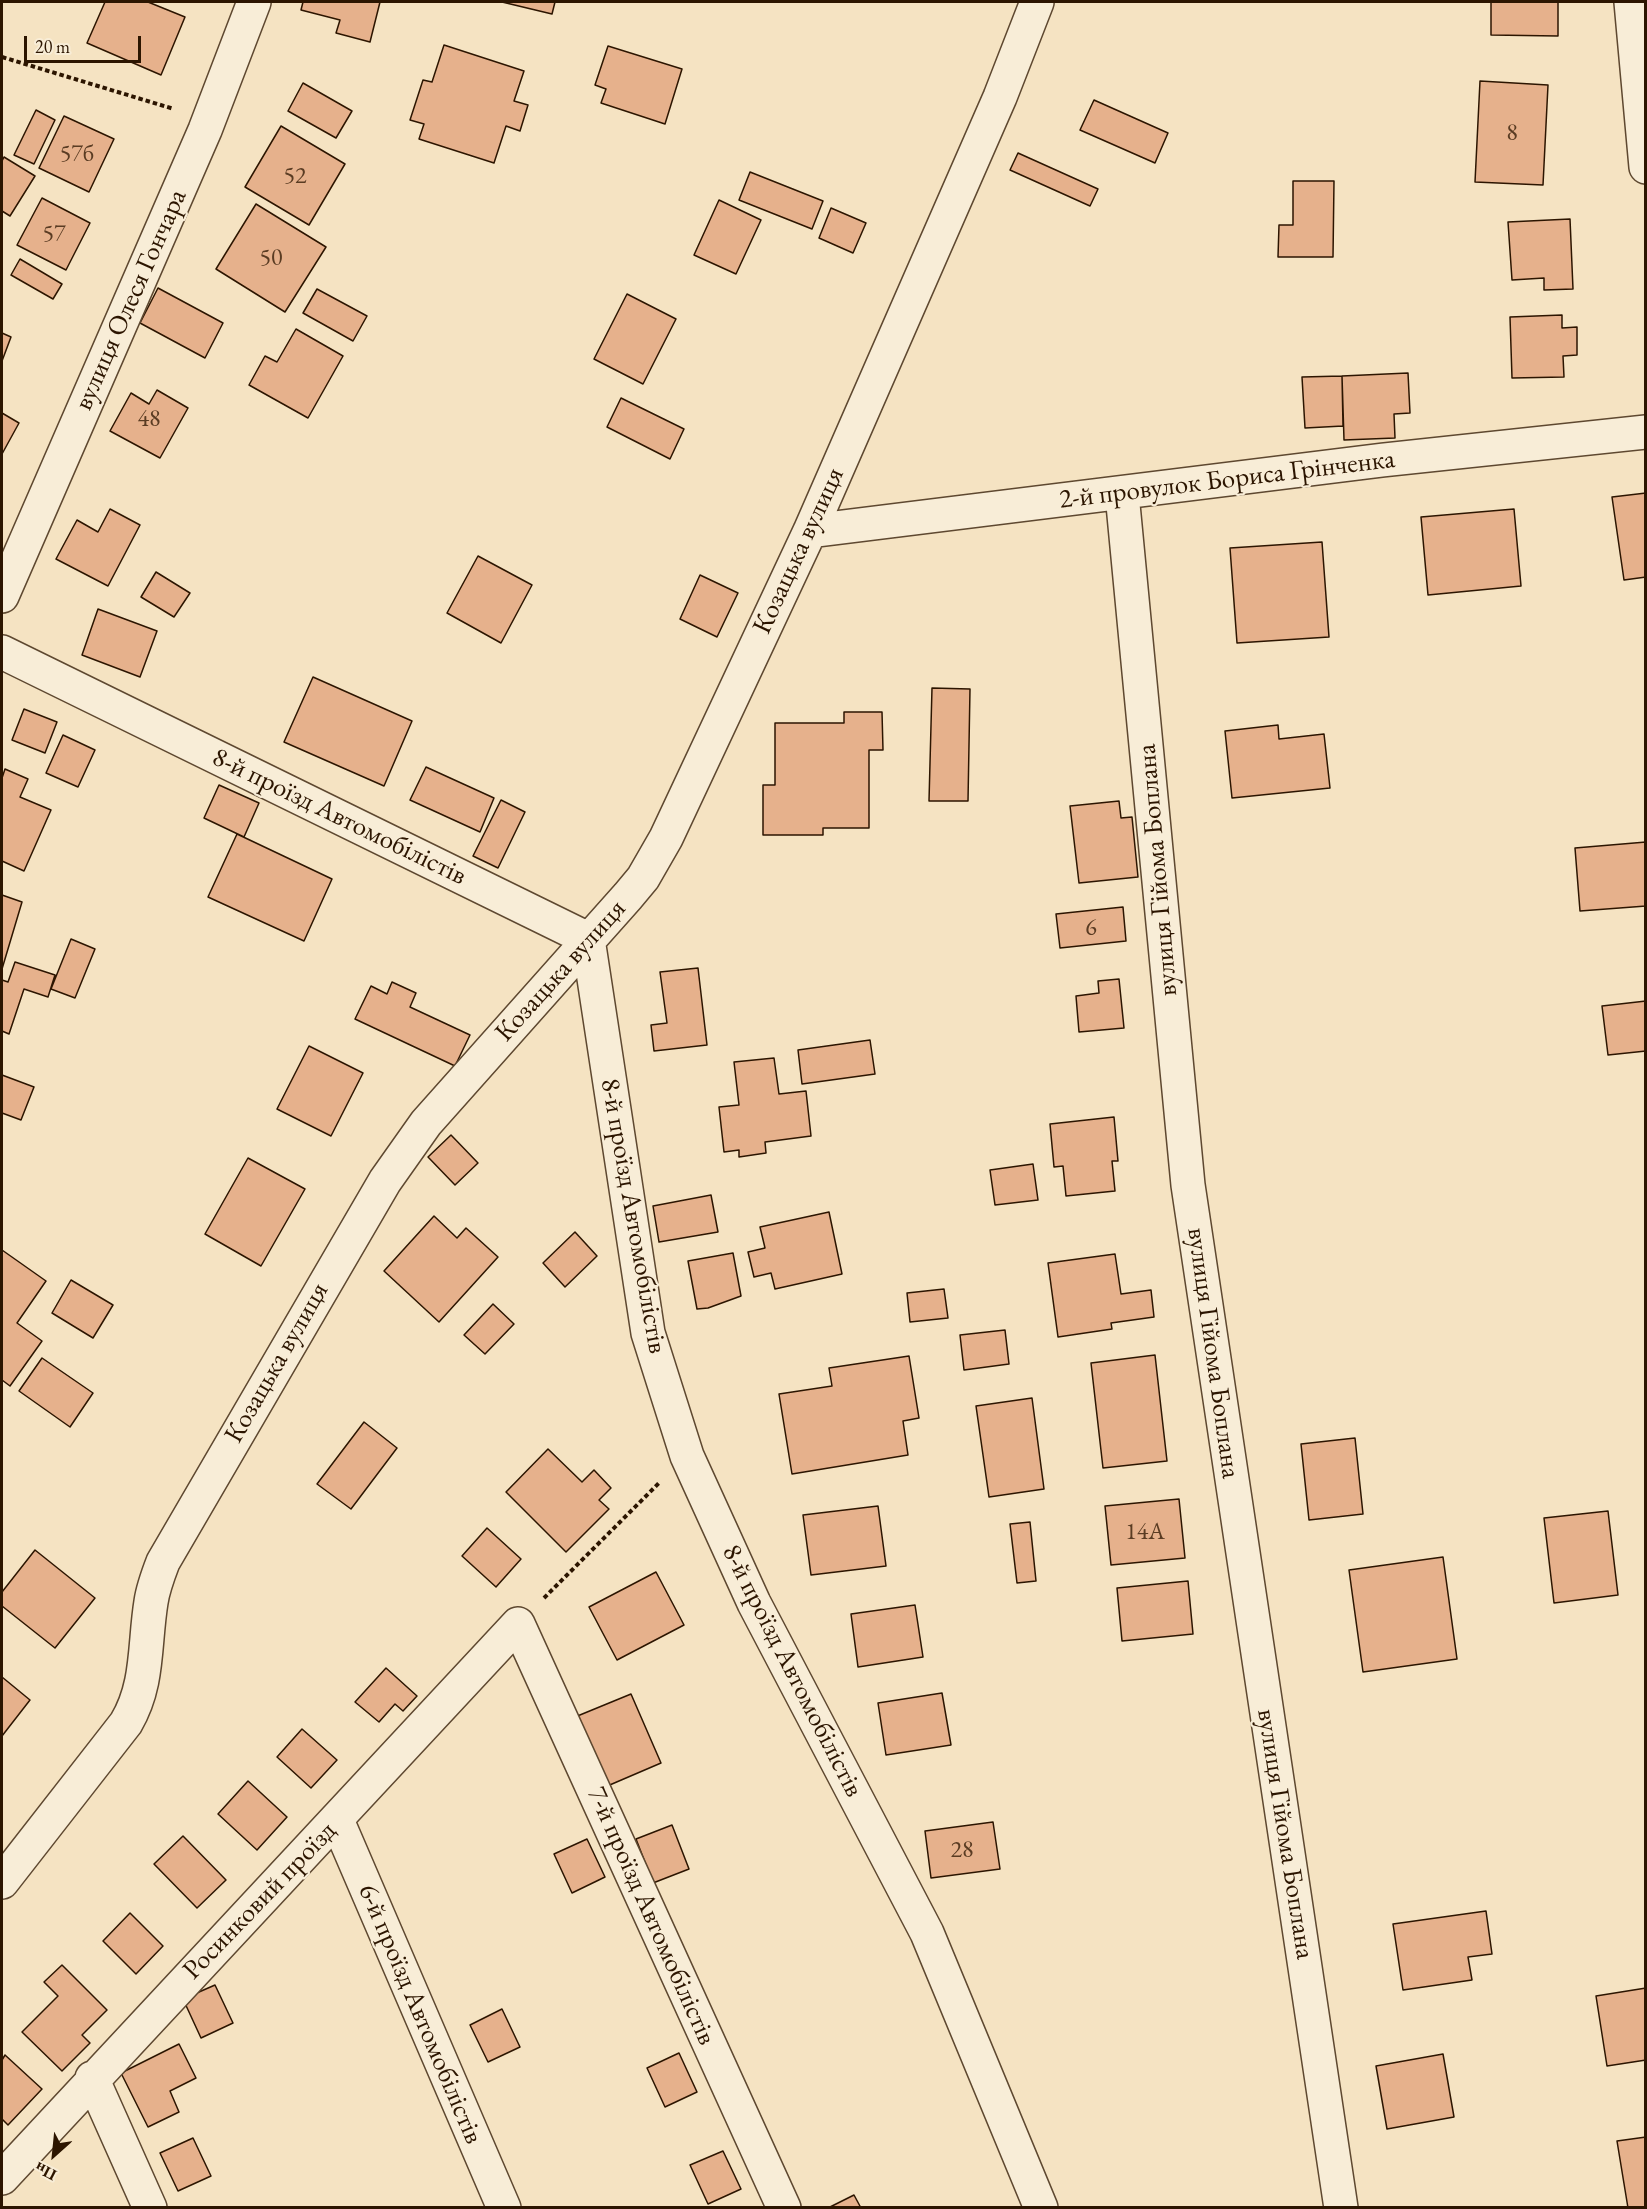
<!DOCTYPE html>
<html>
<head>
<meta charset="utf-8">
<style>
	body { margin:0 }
	#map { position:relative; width:1647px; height:2209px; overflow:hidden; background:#f5e3c2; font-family:"EB Garamond",serif }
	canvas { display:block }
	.frame { position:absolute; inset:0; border:3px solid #2c1500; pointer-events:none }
	.north { position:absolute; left:24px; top:2125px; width:60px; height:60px; -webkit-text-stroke:4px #f8edd7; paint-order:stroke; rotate:207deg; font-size:16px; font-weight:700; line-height:24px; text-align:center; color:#2c1500 }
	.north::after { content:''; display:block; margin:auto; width:21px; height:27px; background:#2c1500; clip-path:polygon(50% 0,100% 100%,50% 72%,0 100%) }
	.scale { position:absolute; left:24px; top:36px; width:117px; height:27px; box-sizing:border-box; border:3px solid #2c1500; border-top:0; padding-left:8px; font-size:18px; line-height:21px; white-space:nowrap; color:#2c1500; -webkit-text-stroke:4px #f8edd7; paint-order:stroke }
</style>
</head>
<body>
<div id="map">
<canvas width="1647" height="2209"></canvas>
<div class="frame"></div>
<div class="north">Пн</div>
<div class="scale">20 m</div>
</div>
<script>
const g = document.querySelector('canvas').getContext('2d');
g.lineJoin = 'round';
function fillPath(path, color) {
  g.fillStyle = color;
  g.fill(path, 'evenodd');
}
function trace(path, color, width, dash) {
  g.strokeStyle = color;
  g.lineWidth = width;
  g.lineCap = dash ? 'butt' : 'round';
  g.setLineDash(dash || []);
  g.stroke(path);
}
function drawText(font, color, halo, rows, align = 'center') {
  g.font = font + ' "EB Garamond",serif';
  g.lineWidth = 4.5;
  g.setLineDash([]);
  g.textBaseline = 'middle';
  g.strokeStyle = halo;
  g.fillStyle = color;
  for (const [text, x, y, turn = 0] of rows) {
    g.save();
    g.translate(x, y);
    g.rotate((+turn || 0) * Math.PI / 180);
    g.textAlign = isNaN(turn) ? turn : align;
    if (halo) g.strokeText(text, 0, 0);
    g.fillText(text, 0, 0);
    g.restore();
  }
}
const building = new Path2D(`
	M105,2H148L185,17L161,75L87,43Z
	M303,2H380L370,42L336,33L340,20L301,10Z
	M502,2H555L552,14Z
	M1491,2H1558V36L1491,35Z
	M444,45L524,71L514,101L528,105L520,131L506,126L494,163L419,139L424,124L410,120L423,80L432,82Z
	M608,46L682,69L665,124L601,103L606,89L595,85Z
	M1480,81L1548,85L1543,185L1475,182Z
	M303,83L352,111L336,138L288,111Z
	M1094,100L1168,133L1155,163L1080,130Z
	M36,110L55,120L34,164L14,155Z
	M64,116L114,139L89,192L39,168Z
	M281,126L345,164L309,225L245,187Z
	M1018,153L1098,189L1090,206L1010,170Z
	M4,157L35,176L10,216L2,211V161Z
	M750,172L823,201L812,229L739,200Z
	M1293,181H1334L1333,257H1278L1279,225H1293Z
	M42,198L90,223L66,270L17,245Z
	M719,200L761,220L736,274L694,255Z
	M256,204L326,247L285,312L216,269Z
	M831,208L866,223L853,253L819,238Z
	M1570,219L1573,289L1544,290V278L1512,280L1508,222Z
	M20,259L62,284L53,299L11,275Z
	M158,288L223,323L205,358L140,323Z
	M317,289L367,316L353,341L303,313Z
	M627,294L676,319L643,384L594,359Z
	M1562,315V328L1577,327V355L1563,356L1564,377L1512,378L1510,317Z
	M296,329L343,356L308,418L249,385L265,356L277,362Z
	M2,333L11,337L2,361Z
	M1408,373L1410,413L1394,414L1395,438L1344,440L1342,376Z
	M1342,376L1343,426L1305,428L1302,377Z
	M157,390L188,408L160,458L110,431L131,393L149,404Z
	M621,398L684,429L670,459L607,427Z
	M2,413L19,423L2,454Z
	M1646,493V577L1624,580L1612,497Z
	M110,509L140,525L108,586L56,559L77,520L98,532Z
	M1514,509L1521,586L1428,595L1421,517Z
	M1322,542L1329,637L1237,643L1230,548Z
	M478,556L532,585L501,643L447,613Z
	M156,572L190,593L174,617L141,597Z
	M700,575L738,593L717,637L680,619Z
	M98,609L157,631L140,677L82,655Z
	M313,677L412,721L384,786L284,742Z
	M932,688L970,689L968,801H929Z
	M24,709L57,722L45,753L12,740Z
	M844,712H882L883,750H869V828H823V835H763V785H775V723H844Z
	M1278,725L1279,739L1324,734L1330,788L1232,798L1225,731Z
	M63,735L95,750L78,787L46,773Z
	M426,767L494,798L480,832L410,800Z
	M5,769L28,779L20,797L51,810L24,871L2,861V778Z
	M219,785L259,803L244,837L204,818Z
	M501,800L525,812L498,868L473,856Z
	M1119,801L1121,818L1132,817L1138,877L1079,883L1070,806Z
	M237,834L332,879L304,941L208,897Z
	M1646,842V906L1580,911L1575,848Z
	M2,895L22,902L2,969Z
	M1123,907L1126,941L1060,948L1056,914Z
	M71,939L95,949L75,998L51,989Z
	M15,962L55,975L48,997L24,989L9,1034L2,1031V980L8,982Z
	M698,968L707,1045L654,1051L651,1025L667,1023L660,972Z
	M1119,979L1124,1028L1079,1032L1076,996L1099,993L1098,981Z
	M392,982L416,993L410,1007L470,1035L455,1066L355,1019L371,986L387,994Z
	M1646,1001V1051L1608,1055L1602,1006Z
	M870,1040L875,1074L802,1084L798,1050Z
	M309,1046L363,1073L331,1136L277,1109Z
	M774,1058L779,1094L806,1091L811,1136L765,1142L766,1153L739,1157V1150L724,1152L719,1107L739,1105L734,1062Z
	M2,1075L34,1087L21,1120L2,1113Z
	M1114,1117L1118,1161H1112L1115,1191L1066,1196L1063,1166L1054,1167L1050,1124Z
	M451,1135L478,1163L455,1185L428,1157Z
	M248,1158L305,1189L261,1266L205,1234Z
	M1033,1164L1038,1200L995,1205L990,1170Z
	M711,1195L718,1232L659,1242L653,1206Z
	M829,1212L842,1274L775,1289L771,1273L754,1277L748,1252L765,1248L760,1227Z
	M434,1216L457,1238L466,1228L498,1257L439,1322L384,1271Z
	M575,1232L597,1256L565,1287L543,1263Z
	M2,1250L46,1281L17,1323L42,1341L10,1386L2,1380Z
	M733,1253L741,1296L708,1308L697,1309L688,1261Z
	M1115,1254L1121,1294L1151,1290L1154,1317L1111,1323L1112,1329L1058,1337L1048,1263Z
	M71,1280L113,1305L93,1338L52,1313Z
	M944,1289L948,1318L910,1322L907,1293Z
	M493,1304L514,1324L485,1354L464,1335Z
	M1005,1330L1009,1364L964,1370L960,1335Z
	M1155,1355L1167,1461L1103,1468L1091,1363Z
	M909,1356L919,1418L903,1421L908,1455L792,1474L779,1394L832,1386L829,1368Z
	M42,1358L93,1393L70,1427L19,1391Z
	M1032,1398L1044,1489L989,1497L976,1406Z
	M364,1422L397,1448L351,1509L317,1484Z
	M1355,1438L1363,1514L1309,1520L1301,1444Z
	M548,1449L582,1482L594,1470L611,1488L599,1500L609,1509L566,1552L506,1492Z
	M1179,1499L1185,1558L1111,1565L1105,1506Z
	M878,1506L886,1566L811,1575L803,1515Z
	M1608,1511L1618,1595L1554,1603L1544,1518Z
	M1030,1522L1036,1581L1017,1583L1010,1524Z
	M487,1528L521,1559L496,1587L462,1556Z
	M35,1550L95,1598L55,1648L2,1606V1592Z
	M1443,1557L1457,1659L1363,1672L1349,1570Z
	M656,1572L684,1625L617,1660L589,1607Z
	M1188,1581L1193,1634L1122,1641L1117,1588Z
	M915,1605L923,1657L858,1667L851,1614Z
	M386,1668L417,1696L403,1711L395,1704L379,1722L355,1702Z
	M2,1677L30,1700L2,1736Z
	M942,1693L951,1745L886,1755L878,1703Z
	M631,1694L661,1763L605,1787L575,1717Z
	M302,1729L337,1760L311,1788L277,1757Z
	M248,1781L287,1817L257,1850L218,1814Z
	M993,1822L1000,1869L931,1878L925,1831Z
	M672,1825L689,1869L653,1883L636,1839Z
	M183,1836L226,1880L197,1908L154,1864Z
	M587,1839L605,1877L572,1893L554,1854Z
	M1486,1911L1492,1954L1468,1957L1472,1980L1403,1990L1393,1924Z
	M130,1913L163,1946L136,1974L103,1941Z
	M62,1965L107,2010L82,2035L90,2043L62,2071L22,2032L58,1996L44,1982Z
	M215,1985L233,2023L201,2038L183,1999Z
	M1646,1988V2060L1607,2066L1596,1996Z
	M502,2009L520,2047L488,2062L470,2025Z
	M179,2044L196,2078L170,2091L179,2112L148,2127L121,2073Z
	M679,2053L697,2092L665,2107L647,2068Z
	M1443,2054L1454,2117L1387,2129L1376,2066Z
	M5,2055L42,2089L8,2125L2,2119V2060Z
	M1646,2137V2208H1628L1617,2141Z
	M193,2138L211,2176L178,2191L160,2153Z
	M723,2151L741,2189L708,2204L690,2165Z
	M854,2195L861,2208H828Z`);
const path = new Path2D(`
	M2,57L174,109
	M544,1598L660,1482`);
const minor = new Path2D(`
	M1631,2L1646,167
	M1122,494L1188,1185L1341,2208
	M810,531L1383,460L1646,432
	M2,596L205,130L254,2
	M2,652L588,939L648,1333L687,1456L754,1603L927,1933L1041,2208
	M337,1820L504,2208
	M2,1882L126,1723C149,1684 144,1645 151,1602C153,1588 158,1575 163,1562L385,1181L426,1123L628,896L643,878L666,838L810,531L1000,97L1037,2
	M92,2078L150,2208
	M2,2178L518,1624L784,2208`);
const numberNames = [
	["8",1512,133],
	["57б",77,154],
	["52",295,176],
	["57",54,234],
	["50",271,258],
	["48",149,419],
	["6",1091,928],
	["14А",1145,1532],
	["28",962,1850]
];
const streetNames = [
	["вулиця Олеся Гончара",131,300,-66],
	["2-й провулок Бориса Грінченка",1227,480,-7],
	["Козацька вулиця",799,551,-65],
	["8-й проїзд Автомобілістів",339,817,26],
	["вулиця Гійома Боплана",1158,870,-95],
	["Козацька вулиця",561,971,-48],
	["8-й проїзд Автомобілістів",633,1216,80],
	["вулиця Гійома Боплана",1213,1353,82],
	["Козацька вулиця",277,1363,-60],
	["8-й проїзд Автомобілістів",792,1671,63],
	["вулиця Гійома Боплана",1285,1834,81],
	["Росинковий проїзд",260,1901,-46],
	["7-й проїзд Автомобілістів",651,1916,66],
	["6-й проїзд Автомобілістів",420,2014,67]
];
fillPath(building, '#e6b18c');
trace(building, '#2c1500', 1.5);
trace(minor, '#5e4830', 36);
trace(path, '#2c1500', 4, [4.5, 3]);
trace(minor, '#f8edd7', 33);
drawText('24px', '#5a3c23', null, numberNames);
drawText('27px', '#2c1500', '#f8edd7', streetNames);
</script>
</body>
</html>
